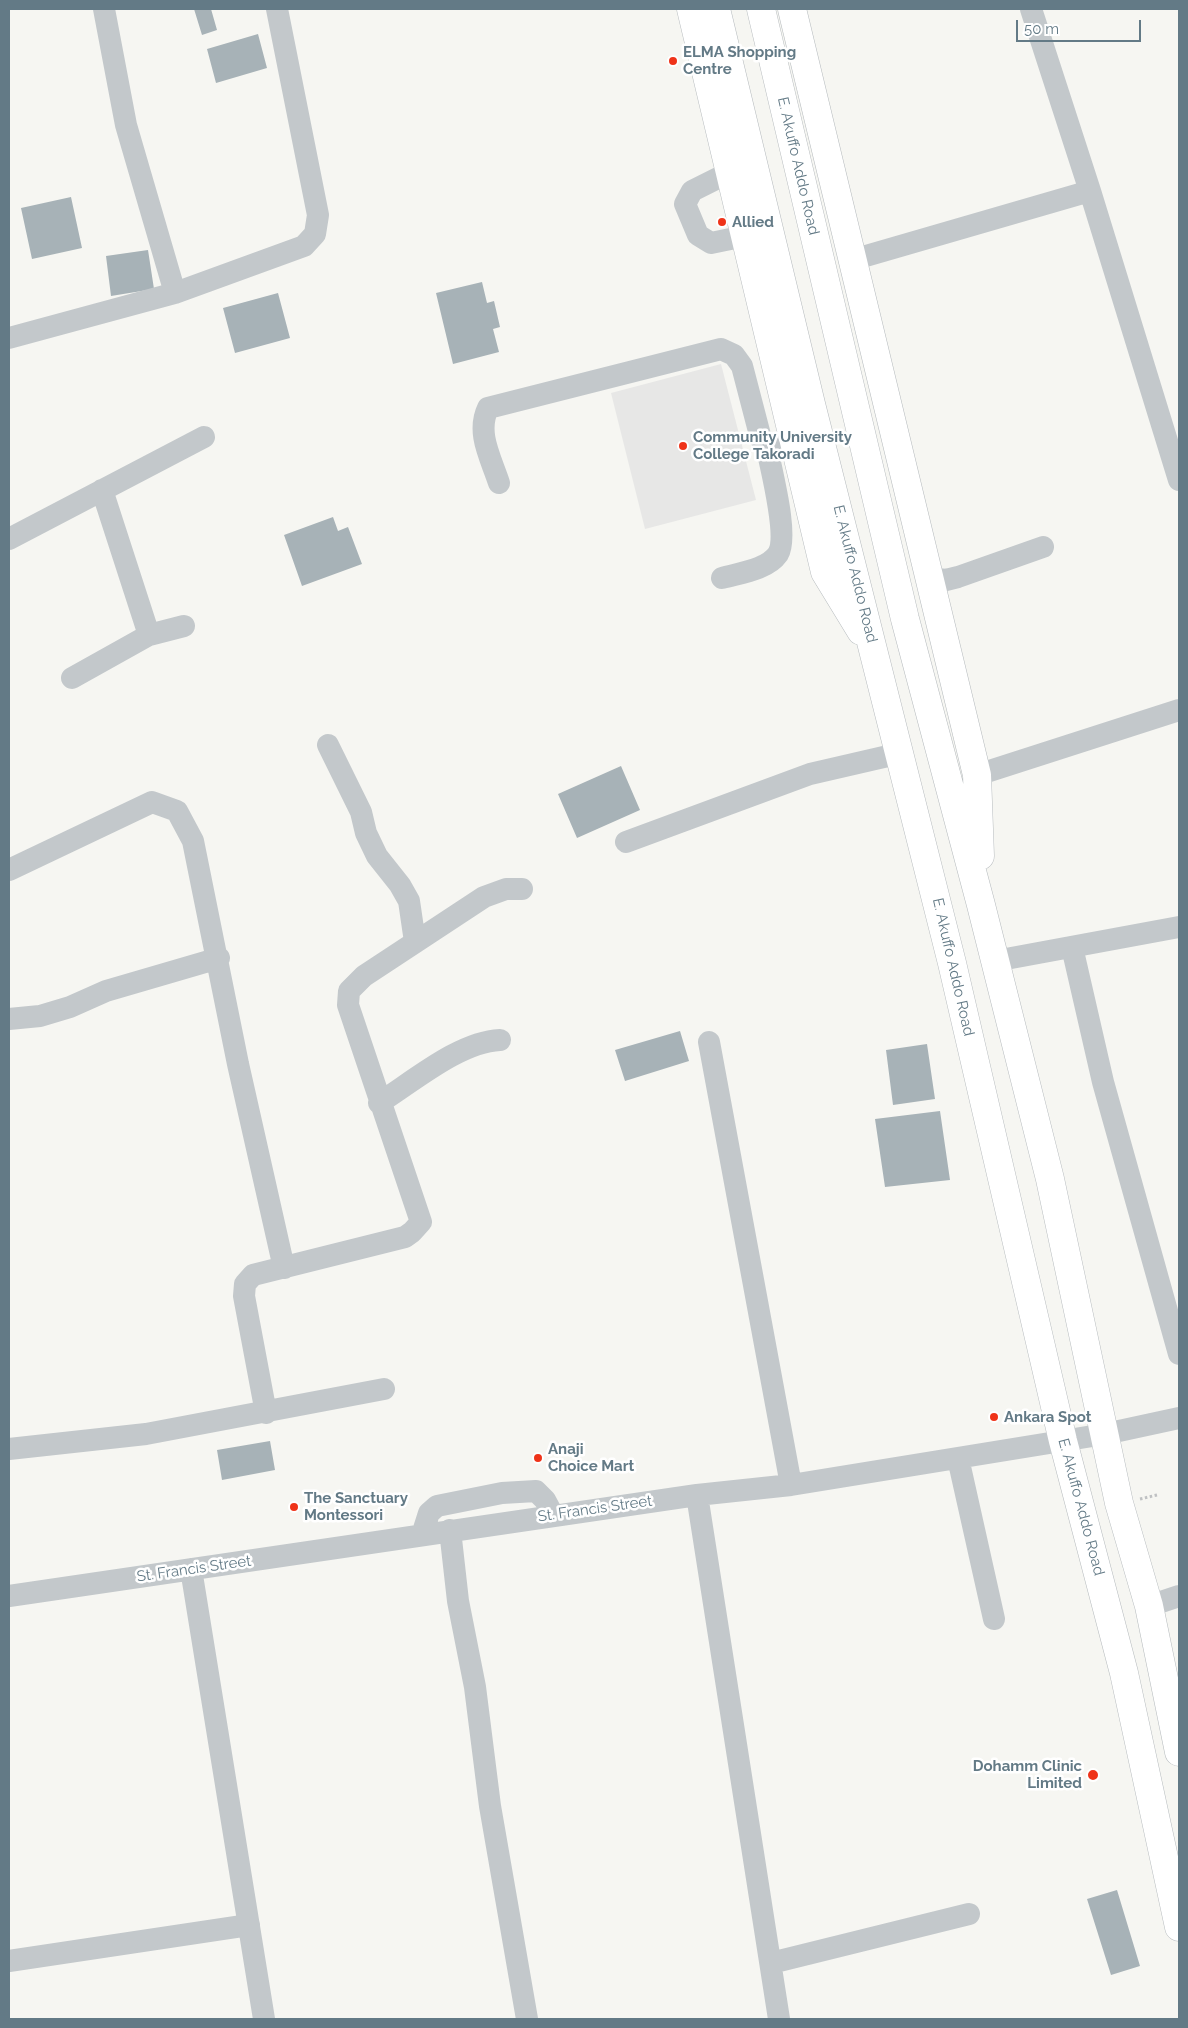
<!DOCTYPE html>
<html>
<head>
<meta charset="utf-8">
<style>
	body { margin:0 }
	#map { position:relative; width:1188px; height:2028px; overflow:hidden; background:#f6f6f2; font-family:Raleway,sans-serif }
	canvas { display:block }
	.frame { position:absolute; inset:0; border:10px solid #637a86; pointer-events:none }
	.scale { position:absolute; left:1016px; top:20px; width:125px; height:22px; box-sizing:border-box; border:2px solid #637a86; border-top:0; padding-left:6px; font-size:15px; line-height:18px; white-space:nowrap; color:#637a86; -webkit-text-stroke:4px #fff; paint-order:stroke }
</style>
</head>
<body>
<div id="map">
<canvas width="1188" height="2028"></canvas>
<div class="frame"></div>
<div class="scale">50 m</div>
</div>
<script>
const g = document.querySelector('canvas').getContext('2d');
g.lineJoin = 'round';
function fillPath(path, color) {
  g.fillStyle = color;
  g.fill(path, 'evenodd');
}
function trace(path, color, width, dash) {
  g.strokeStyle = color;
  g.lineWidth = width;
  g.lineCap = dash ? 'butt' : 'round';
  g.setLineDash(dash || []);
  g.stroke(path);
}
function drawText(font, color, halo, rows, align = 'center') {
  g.font = font + ' Raleway,sans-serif';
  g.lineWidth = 5;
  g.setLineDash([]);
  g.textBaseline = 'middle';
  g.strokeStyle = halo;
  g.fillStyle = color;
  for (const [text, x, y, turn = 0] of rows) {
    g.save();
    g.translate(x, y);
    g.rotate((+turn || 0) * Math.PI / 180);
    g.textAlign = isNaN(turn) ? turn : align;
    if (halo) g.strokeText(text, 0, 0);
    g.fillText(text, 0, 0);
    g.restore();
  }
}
const built = new Path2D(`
	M721,364L756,500L645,529L611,393Z`);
const building = new Path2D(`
	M194,9H211L217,30L202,35Z
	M258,34L267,68L216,83L207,49Z
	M71,197L82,248L32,259L21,208Z
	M148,250L154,289L111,296L106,256Z
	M482,282L487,303L494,301L500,327L493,329L499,352L453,364L436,293Z
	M278,293L290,338L235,353L223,308Z
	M333,517L338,531L348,527L362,564L302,586L284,535Z
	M621,766L640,810L577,838L558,794Z
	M680,1031L689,1061L625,1081L615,1050Z
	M927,1044L935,1099L893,1105L886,1050Z
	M940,1111L950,1180L885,1187L875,1119Z
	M270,1441L275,1470L222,1480L217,1450Z
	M1117,1890L1140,1966L1111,1975L1087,1899Z`);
const path = new Path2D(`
	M1140,1499L1157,1495`);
const minor = new Path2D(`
	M104,9L126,125L175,293
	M1031,9L1090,191L1179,480
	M730,172L692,191L685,204L698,235L711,243L745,236
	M852,260L1090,191
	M9,338L175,293L304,246L315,234L318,215L277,9
	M499,483C491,458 476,433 488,408L721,349L734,355L742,366L761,439L767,448L778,449L795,444
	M9,539L204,437
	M722,578C739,573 767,570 778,554C789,536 771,470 767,448
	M929,578L946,580L958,577L1043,547
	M149,635L184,626
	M72,678L149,635L102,490
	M328,745L361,812L366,833L377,856L400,885L409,901L415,942
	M977,775L1179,710
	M626,842L810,774L901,753
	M9,870L152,802L177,811L193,841L238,1064L284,1268
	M1072,947L1103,1082L1179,1354
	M995,961L1179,927
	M9,1019L40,1016L70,1007L106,991L219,958
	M709,1042L791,1485
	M379,1103C414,1081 459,1042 500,1040
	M266,1413L244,1296L245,1284L253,1275L405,1237L412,1232L421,1222L348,1005L349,991L364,976L484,897L506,889H522
	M9,1449L146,1434L384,1389
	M958,1458L994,1619
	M697,1495L779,2019
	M450,1530L458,1601L475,1687L490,1806L527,2019
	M422,1535L429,1513L437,1506L502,1493L536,1491L545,1500L553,1515
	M191,1569L264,2019
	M9,1596L697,1495L791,1485L1105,1434L1179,1418
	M1149,1606L1179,1596
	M9,1961L249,1925
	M771,1963L969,1914`);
const major = new Path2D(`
	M691,9L825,572L861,631
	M716,9L811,404L952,963L1063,1441L1124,1673L1179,1927
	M761,9L905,619L981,905L1050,1179L1119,1503L1149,1606L1179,1752
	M792,9L977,775L980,856`);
const markers = [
	[673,61,5,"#ef3319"],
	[722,222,5,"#ef3319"],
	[683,446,5,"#ef3319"],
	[994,1417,5,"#ef3319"],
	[538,1458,5,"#ef3319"],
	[294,1507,5,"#ef3319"],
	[1093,1775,6,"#ef3319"]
];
const poiNames = [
	["ELMA Shopping",683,52],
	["Centre",683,69],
	["Allied",732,222],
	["Community University",693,437],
	["College Takoradi",693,454],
	["Ankara Spot",1004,1417],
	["Anaji",548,1449],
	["Choice Mart",548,1466],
	["The Sanctuary",304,1498],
	["Montessori",304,1515],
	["Dohamm Clinic",1082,1766,"right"],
	["Limited",1082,1783,"right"]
];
const streetNames = [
	["E. Akuffo Addo Road",798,166,77],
	["E. Akuffo Addo Road",855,574,76],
	["E. Akuffo Addo Road",953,967,77],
	["E. Akuffo Addo Road",1081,1507,75],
	["St. Francis Street",595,1509,-8],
	["St. Francis Street",194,1569,-8]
];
fillPath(built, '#e7e7e6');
fillPath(building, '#a7b2b7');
trace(major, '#b6bbbe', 29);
trace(path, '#bfc1c3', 3, [2.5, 2.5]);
trace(minor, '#c3c8cb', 22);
trace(major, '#fff', 28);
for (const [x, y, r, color] of markers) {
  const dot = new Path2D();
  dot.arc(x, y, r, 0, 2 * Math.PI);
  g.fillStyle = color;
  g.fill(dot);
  trace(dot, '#fff', 2);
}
drawText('bold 15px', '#637a86', '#fff', poiNames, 'left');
drawText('15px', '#637a86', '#fff', streetNames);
</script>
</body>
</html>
